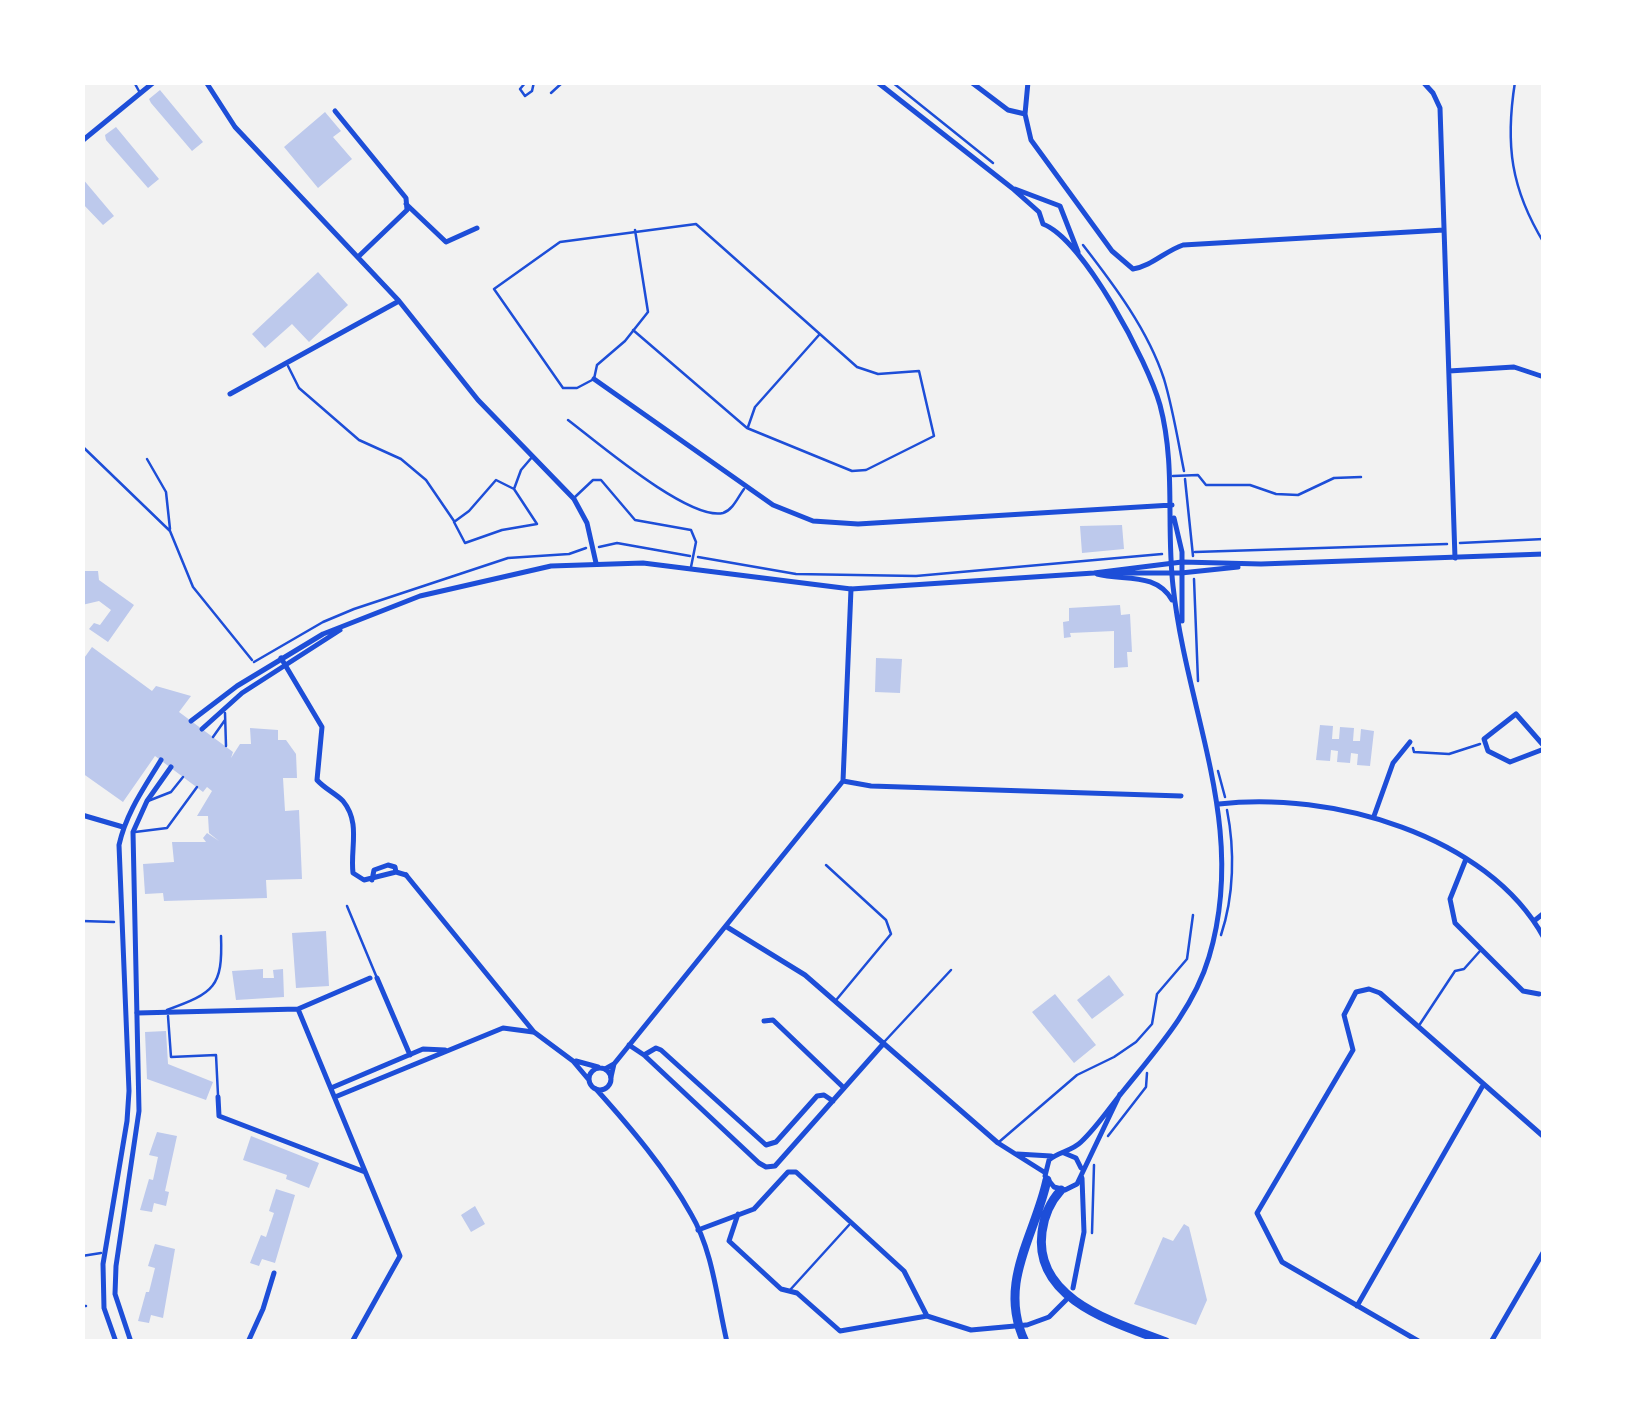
<!DOCTYPE html>
<html>
<head>
<meta charset="utf-8">
<style>
	body { margin:0 }
	#map { position:relative; width:1626px; height:1424px; overflow:hidden; background:#f2f2f2; font-family:"Work Sans",sans-serif }
	canvas { display:block }
	.frame { position:absolute; inset:0; border:85px solid #fff; pointer-events:none }
</style>
</head>
<body>
<div id="map">
<canvas width="1626" height="1424"></canvas>
<div class="frame"></div>
</div>
<script>
const g = document.querySelector('canvas').getContext('2d');
g.lineJoin = 'round';
function fillPath(path, color) {
  g.fillStyle = color;
  g.fill(path, 'evenodd');
}
function trace(path, color, width, dash) {
  g.strokeStyle = color;
  g.lineWidth = width;
  g.lineCap = dash ? 'butt' : 'round';
  g.setLineDash(dash || []);
  g.stroke(path);
}
const building = new Path2D(`
	M160,90L203,142L192,151L151,103L149,99Z
	M325,112L341,131L333,137L352,159L318,188L284,147Z
	M116,127L159,179L148,188L106,140L105,135Z
	M82,178L114,216L103,225L82,203Z
	M318,272L348,305L309,342L292,324L265,348L252,334Z
	M1122,525L1124,549L1082,553L1080,526Z
	M82,571H98L99,580L134,605L108,642L89,629L94,623L100,625L111,610L99,601L82,605Z
	M1120,605L1121,615L1130,614L1132,652H1127L1128,667L1114,668V631L1070,633L1071,637L1064,638L1063,622L1069,621V608Z
	M92,647L152,691L156,686L191,696L179,712L233,752L231,758L240,744H251L250,728L278,730V740H286L296,754L297,778H283L285,811L299,810L302,879L266,880L267,898L164,901L163,893L145,894L143,864L174,862L172,842H206L203,838L207,833L219,841L209,833L208,816H197L212,791L207,787L203,792L155,756L123,802L82,773V661Z
	M876,658L902,659L900,693L875,692Z
	M1320,725L1333,726L1332,739H1339L1340,727L1354,728L1353,741H1360L1361,729L1374,731L1370,766L1357,765L1358,754L1351,753L1350,763L1337,762L1338,751L1331,750L1330,761L1316,760Z
	M326,931L329,986L296,988L292,933Z
	M263,969V978H274L273,970L283,969L284,997L236,1000L232,971Z
	M1109,975L1124,995L1092,1019L1077,1000Z
	M1055,994L1096,1045L1074,1063L1032,1012Z
	M166,1031L168,1064L213,1082L206,1100L147,1079L145,1032Z
	M157,1132L177,1136L165,1191L169,1192L166,1206L154,1203L152,1212L140,1210L149,1179L153,1180L158,1157L149,1155Z
	M251,1136L319,1163L309,1188L286,1179L287,1175L243,1160Z
	M276,1189L295,1195L275,1263L262,1259L259,1266L250,1263L261,1235L266,1237L274,1213L269,1211Z
	M475,1206L485,1224L471,1232L461,1215Z
	M1184,1224L1189,1227L1207,1300L1196,1325L1134,1304L1163,1237L1173,1241Z
	M155,1244L175,1249L163,1318L151,1315L149,1323L138,1321L146,1292H149L155,1268L148,1266Z`);
const path = new Path2D(`
	M892,82L993,163
	M1515,82C1505,145 1511,189 1544,243
	M1083,245C1114,285 1148,330 1164,379C1173,409 1178,441 1184,471
	M82,446L170,531L193,587L252,660
	M147,459L166,492L170,529
	M1185,479L1193,556
	M1460,543L1544,539
	M599,547L617,543L690,556
	M1195,552L1447,544
	M698,557L796,574L916,576L1162,554
	M1194,579L1198,681
	M254,662L323,622L354,609L508,558L569,554L586,548
	M1413,748L1414,752L1449,754L1480,744
	M1218,771L1225,797
	M82,921L114,922
	M1221,935C1234,896 1235,850 1227,810
	M1108,1136L1146,1087L1147,1073
	M1092,1233L1094,1165`);
const service = new Path2D(`
	M134,82L140,93
	M526,82L520,89L525,96L532,91L534,82
	M551,93L563,82
	M633,330L747,428L852,471L866,470L934,436L919,371L878,374L857,367L696,224L560,242L494,289L563,388H577L594,379L597,365L625,341L648,312L635,230
	M288,366L299,388L359,440L401,459L426,480L454,521
	M568,420C597,442 689,521 723,513C733,510 738,497 744,489
	M748,427L755,407L819,335
	M1173,476L1198,475L1206,485H1250L1276,494L1298,495L1334,478L1361,477
	M514,489L496,480L469,511L454,522L465,543L502,530L537,524L514,489L521,470L533,456
	M575,497L593,480H601L635,520L691,530L696,542L691,567
	M225,713L226,746
	M213,737L225,720
	M148,801L171,792L183,777
	M135,832L167,828L197,787
	M826,865L886,920L891,934L837,999
	M347,906L377,978
	M167,1010C214,993 223,987 221,936
	M168,1016L171,1057L216,1055L218,1095
	M1420,1024L1455,971L1464,969L1480,951
	M885,1041L951,970
	M999,1142L1077,1075L1114,1057L1136,1042L1152,1024L1157,994L1187,959L1193,915
	M82,1256L101,1253
	M790,1290L849,1225
	M82,1306H86`);
const minor = new Path2D(`
	M206,82L235,127L399,301L478,400L574,499L587,523L596,563
	M877,82L1012,188L1039,212L1043,224C1084,240 1148,362 1160,405C1176,465 1166,525 1173,586C1187,715 1248,826 1209,957C1194,1008 1157,1049 1124,1090C1110,1107 1097,1127 1081,1142C1072,1151 1058,1152 1049,1160L1045,1176L1054,1187L1065,1190L1077,1184L1120,1094
	M971,82L1008,110L1025,114
	M1028,82L1025,114L1031,140L1112,251L1133,269C1152,266 1165,251 1183,245L1444,230
	M1423,82L1433,93L1440,108L1455,558
	M335,111L406,198L407,210L358,257
	M82,141L154,82
	M1015,189L1060,206L1078,252
	M406,204L446,242L477,228
	M1449,371L1514,367L1544,377
	M594,379L773,505L813,521L858,524L1172,505
	M230,394L399,301
	M1174,518L1182,552V621
	M1097,574C1124,581 1156,572 1172,600
	M281,658L322,727L317,780C325,789 335,793 343,801C361,823 350,848 353,873L364,880L396,872L406,875
	M1544,746L1516,714L1484,739L1488,751L1510,762L1544,749
	M843,781L871,786L1181,796
	M1219,804C1330,791 1487,834 1544,938
	M1374,816L1393,763L1410,742
	M1466,859L1450,899L1455,923L1523,991L1539,994
	M372,880L374,870L388,865L395,867L396,872
	M1534,921L1544,913
	M727,927L805,975L998,1143L1044,1172
	M377,978L410,1055
	M298,1009L400,1256L352,1342
	M137,1013L298,1009L370,978
	M764,1021L773,1020L844,1088
	M629,1045L644,1055L759,1163L766,1167L775,1166L884,1043
	M644,1055L656,1048L661,1050L766,1145L776,1142L817,1096L824,1095L833,1101
	M605,1069L614,1064
	M611,1077L614,1064L843,781L851,589
	M331,1088L423,1049L445,1050
	M218,1097L219,1116L365,1172
	M335,1097L503,1028L533,1032
	M1064,1153L1076,1158L1081,1168
	M1017,1154L1051,1156
	M738,1214L729,1241L781,1289L797,1293L840,1331L927,1316L971,1330L1026,1325
	M698,1230L754,1209L788,1172H796L904,1271L927,1316
	M1073,1288L1084,1232L1082,1178
	M1357,1306L1482,1087
	M1027,1325L1049,1317L1066,1300
	M248,1342L263,1309L274,1273
	M1420,1342L1282,1262L1257,1213L1353,1050L1344,1015L1356,992L1369,989L1380,993L1544,1137
	M1491,1342L1544,1251`);
const tertiary = new Path2D(`
	M1110,573H1181L1238,567
	M191,721L237,686L323,634L420,596L551,566L643,563L851,589L1094,573L1182,562L1261,564L1544,554
	M202,729L242,693L340,630
	M82,815L123,827
	M406,875L534,1032L573,1061L589,1080
	M576,1061L598,1067
	M589 1079a11 11 0 1 1 22 0a11 11 0 1 1-22 0Z
	M596,1089C630,1127 666,1169 691,1214C713,1251 717,1300 727,1342
	M116,1342L104,1308L103,1264L127,1121L129,1091L119,845C126,813 144,788 161,760
	M131,1342L115,1294L116,1266L139,1111L133,832L147,801L171,767`);
const motorway = new Path2D(`
	M1061,1190C1050,1202 1044,1216 1042,1232C1033,1300 1116,1323 1166,1342
	M1025,1342C997,1283 1035,1236 1047,1180`);
fillPath(building, '#bdc9ec');
trace(path, '#1d4ed8', 2.5);
trace(service, '#1d4ed8', 2.5);
trace(minor, '#1d4ed8', 5);
trace(tertiary, '#1d4ed8', 5);
trace(motorway, '#1d4ed8', 9);
</script>
</body>
</html>
